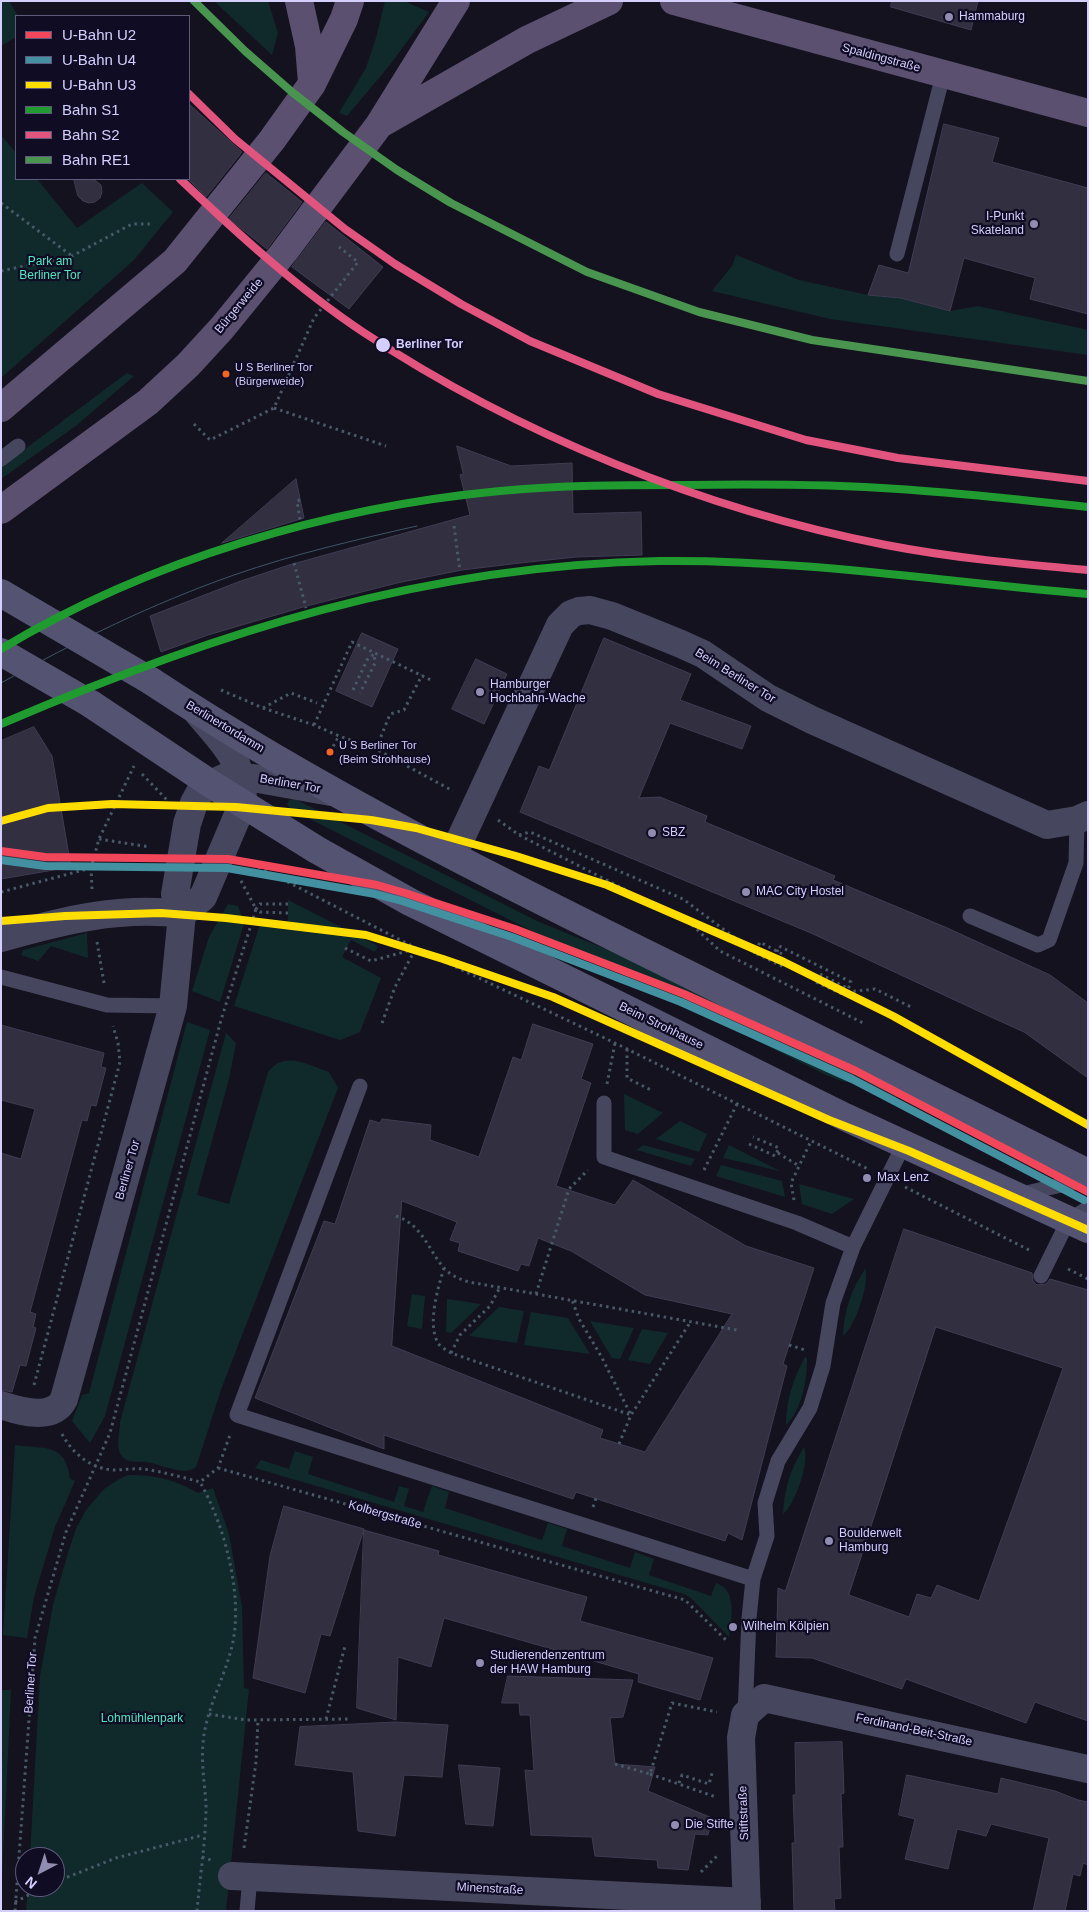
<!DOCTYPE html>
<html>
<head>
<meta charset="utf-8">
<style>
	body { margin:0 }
	#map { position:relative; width:1089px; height:1912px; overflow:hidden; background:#14121e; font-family:Helvetica,sans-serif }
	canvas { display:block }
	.frame { position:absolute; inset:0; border:2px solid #d4cfff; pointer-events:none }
	.legend { position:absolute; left:15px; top:15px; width:175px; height:165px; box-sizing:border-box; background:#100c24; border:1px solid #5e5a7c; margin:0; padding:6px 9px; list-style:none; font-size:15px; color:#d4cfff }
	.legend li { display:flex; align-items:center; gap:10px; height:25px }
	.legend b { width:25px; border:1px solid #5e5a7c }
	.north { position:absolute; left:15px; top:1847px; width:50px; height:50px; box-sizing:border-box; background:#100c24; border:1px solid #5e5a7c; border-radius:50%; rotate:220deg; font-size:14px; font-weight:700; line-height:20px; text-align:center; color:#d4cfff }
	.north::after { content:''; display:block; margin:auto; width:18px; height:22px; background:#918db0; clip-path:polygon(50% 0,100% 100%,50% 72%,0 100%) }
</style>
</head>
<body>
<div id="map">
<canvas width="1089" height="1912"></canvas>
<div class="frame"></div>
<ul class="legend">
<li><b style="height:6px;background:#f2465a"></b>U-Bahn U2</li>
<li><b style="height:6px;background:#4391a0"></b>U-Bahn U4</li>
<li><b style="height:6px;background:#fd0"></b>U-Bahn U3</li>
<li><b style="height:6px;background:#1f9b30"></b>Bahn S1</li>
<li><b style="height:6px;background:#e1547e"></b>Bahn S2</li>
<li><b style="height:6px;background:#499550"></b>Bahn RE1</li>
</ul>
<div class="north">N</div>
</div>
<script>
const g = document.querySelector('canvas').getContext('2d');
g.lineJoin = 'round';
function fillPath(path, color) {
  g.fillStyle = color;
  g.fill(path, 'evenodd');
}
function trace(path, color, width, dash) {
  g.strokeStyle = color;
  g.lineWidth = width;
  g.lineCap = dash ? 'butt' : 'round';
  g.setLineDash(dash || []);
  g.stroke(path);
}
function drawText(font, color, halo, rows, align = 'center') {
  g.font = font + ' Helvetica,sans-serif';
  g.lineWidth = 4.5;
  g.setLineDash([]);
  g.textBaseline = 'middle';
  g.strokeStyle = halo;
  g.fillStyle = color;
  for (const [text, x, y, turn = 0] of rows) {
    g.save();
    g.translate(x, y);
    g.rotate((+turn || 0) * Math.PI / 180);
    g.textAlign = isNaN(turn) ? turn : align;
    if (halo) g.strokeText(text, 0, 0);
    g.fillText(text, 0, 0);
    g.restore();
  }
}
const green = new Path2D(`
	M1,1H9L18,16H16V37L1,46Z
	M214,1H268L278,33L272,55Z
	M385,1H404L429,12L389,66L347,116L339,113L366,68L376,38Z
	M1,135L16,153V179H37L77,228L142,183L173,212L134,260L1,378Z
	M736,255L799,280L868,295L901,298L950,311L978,306L1088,330V355L830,319L712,291L732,266Z
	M127,373L134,376L77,425L1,479V467Z
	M295,799L537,921L652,968L898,1094L897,1098L865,1085L841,1081L824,1074L518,924L290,809L287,804L289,800Z
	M288,900L378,946L375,952L351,940L342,957L381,978L360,1032L340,1040L234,1006L261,921H288Z
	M228,904L238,906L244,924L220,1002L192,991L209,937Z
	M87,933L88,958L51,946L38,961L21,955L23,950Z
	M187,1022L210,1030L105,1416L90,1443L72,1421L82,1395L89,1393Z
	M226,1033L236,1043L229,1079L197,1195L229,1204L268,1072C285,1050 308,1065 329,1072L338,1088L222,1387L196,1467C183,1477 161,1464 147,1462C138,1461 128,1464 122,1456C115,1448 120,1432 120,1422Z
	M624,1094L663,1113L638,1134L625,1130Z
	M680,1121L707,1134L699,1152L656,1139Z
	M643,1145L695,1159L691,1166L637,1150Z
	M729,1145L780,1171L723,1158Z
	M721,1165L782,1181L785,1197L716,1176Z
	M799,1184L854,1199L832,1214L802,1204Z
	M865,1269C870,1284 855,1327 843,1336C844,1311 851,1290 865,1269Z
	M412,1294L425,1296L422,1329L407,1326Z
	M447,1299L481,1304L451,1333L446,1332Z
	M499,1307L524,1311L517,1343L469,1336Z
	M531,1312L568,1318L590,1354L524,1345Z
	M590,1321L634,1328L620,1359L612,1358Z
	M642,1329L668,1333L650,1364L628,1360Z
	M805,1357L807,1358C807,1380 802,1410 786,1425C786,1401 793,1379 805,1357Z
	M15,1445C45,1449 66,1443 70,1479L75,1481L55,1527L34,1597L27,1638L3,1635Z
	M804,1447C810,1462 795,1505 783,1514C784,1489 791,1468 804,1447Z
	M295,1451L313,1457L308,1474L394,1502L399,1486L409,1489L404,1506L423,1512L432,1486L449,1492L445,1508L542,1540L548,1523L567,1529L562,1546L630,1568L635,1552L654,1559L649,1575L711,1596L716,1583C737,1589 732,1619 729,1637L691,1598L684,1594L255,1468L261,1460L289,1469Z
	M128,1475C153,1474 176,1480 198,1493L213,1488L229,1534L242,1607L244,1688L249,1689L226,1911H26L28,1887H55V1857H30L40,1676L53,1605L68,1553L76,1529L86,1510L104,1489L121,1478Z
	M1,1690H11L1,1899Z`);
const building = new Path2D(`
	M892,1H978L971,30L891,7Z
	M189,104L242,152L206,197L189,180Z
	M944,124L999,138L992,162L1088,188V314L1030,299L1035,278L964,258L950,311L901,298L868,295L879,265L908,273Z
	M266,173L302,202L267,249L229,219Z
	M74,179H91L96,181L101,185L102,192L100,198L95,202L89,203L83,201L78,196Z
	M326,222L383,267L349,309L292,267Z
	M457,446L511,466L572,463L573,514L641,512L642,555L576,557L520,563L462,570L397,583L303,607L208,635L161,652L150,616L238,582L289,565L470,515L460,475L463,474Z
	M296,479L304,518L222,543Z
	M362,633L398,649L372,707L336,691Z
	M604,638L691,674L680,700L751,726L742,749L670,723L639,798L660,797L707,816L705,822L835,876L833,880L945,927L1050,975L1088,1003V1078L1024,1032L991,1017L811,933L520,812L539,766L549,770Z
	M476,659L507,674L484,724L452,709Z
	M34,727L52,756L71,867L1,879V741Z
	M533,1024L593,1044L581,1079L591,1083L556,1186L615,1205L633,1180L746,1246L814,1268L783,1364L787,1366L742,1540L728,1533L725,1541L576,1492L573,1499L384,1435V1449L255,1398L324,1221L335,1224L370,1120L380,1123L382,1119L431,1125L430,1140L479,1157L513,1057L521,1060ZM402,1201L457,1222L450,1240L460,1243L458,1251L518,1271L521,1264L529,1266L538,1238L571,1251L645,1295L732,1314L645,1452L600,1438L603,1430L392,1346Z
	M1,1025L104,1053L101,1067L106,1068L96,1106L91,1105L87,1121L82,1120L30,1312L36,1314L33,1327L36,1328L26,1366L20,1365L12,1392L1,1390V1153L21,1159L35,1109L1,1100Z
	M904,1229L1032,1273L1033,1281L1037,1285L1046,1284L1050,1279L1088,1290V1721L1035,1702L1026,1723L906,1679L902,1689L812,1658L776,1657L778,1588L785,1591ZM936,1327L1063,1368L979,1601L937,1585L931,1598L917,1594L909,1617L849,1595Z
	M284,1506L364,1529L330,1636L321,1634L305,1693L253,1678L270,1556Z
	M364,1530L439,1551L438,1555L587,1597L580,1621L713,1658L700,1700L638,1682L639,1674L444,1618L431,1667L398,1657L396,1720L357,1708Z
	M508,1676L633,1680L623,1717L610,1718L615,1764L655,1767L648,1791L712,1818L708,1835L695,1834L688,1870L658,1868L657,1860L595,1856L592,1837L531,1835L525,1770L534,1771L530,1715H520L519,1703H502Z
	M396,1722L448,1725L442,1777L404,1775L395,1836L358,1831L353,1772L295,1765L300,1727Z
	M842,1742L844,1793L841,1794L843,1847H839L841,1898L834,1899L835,1911H794L792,1843H795L793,1795H796L795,1743Z
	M459,1765L500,1768L493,1826L466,1824Z
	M907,1775L998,1794L1001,1778L1055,1791L1078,1800L1088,1802V1865L1083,1863L1080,1876L1073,1874L1065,1911H1033L1049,1838L991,1824L986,1836L957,1829L948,1869L905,1859L915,1819L899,1815Z`);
const path = new Path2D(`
	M1,203L72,256
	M1,271L72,256L132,224H151
	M274,408L386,446
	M194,424L210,440L274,408L314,318L358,262L339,247
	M300,500L297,501L300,520
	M454,526L460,571
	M294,563L306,608
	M221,690L263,708L314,725L339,736L376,749L453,791
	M353,690L367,660L374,654L375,663L360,693
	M263,708L291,693L317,703
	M314,725L352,642L433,681
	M376,749L390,714L404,710L422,675
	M330,752L339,736
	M142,774L167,800
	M498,820L519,835L690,923L720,951L863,1023
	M519,835L530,832L683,899L755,953
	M99,839L150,847
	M247,861L416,948L615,1043L868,1169
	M92,889L91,868L99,839L134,766
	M1,892L91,868
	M288,904H260L256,909L260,912L288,913
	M97,942L104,983
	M345,948L371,961L415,949
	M777,952L779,946L851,982L847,992L875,989L911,1007
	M782,954L760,942L755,953L784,967
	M816,982L842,994L847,992L845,987L820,974
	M382,1023L395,987L416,948
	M627,1049V1078L653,1091
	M607,1084L615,1043
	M749,1144L775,1156L779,1148L753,1137
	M778,1153L799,1166
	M704,1170L737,1104
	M905,1187L1031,1251
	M794,1200L791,1183L811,1141
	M396,1216C423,1225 428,1250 444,1268C451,1276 460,1279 469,1282L737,1330
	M444,1268C438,1288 427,1324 438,1343C440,1347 447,1350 451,1353L631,1415L601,1356L579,1319L572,1300
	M1068,1269L1088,1279
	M536,1294L569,1189L588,1170
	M789,1345L805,1350
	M451,1353L460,1335L490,1306L500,1287
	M34,1385L120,1062L118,1043L113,1026
	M62,1434C72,1453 91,1469 114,1470C124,1470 134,1468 144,1469C163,1472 182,1477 200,1482L218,1468L230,1435
	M619,1444L631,1415L691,1321
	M218,1468L685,1600L727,1641
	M593,1507L596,1498
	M209,1714L246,1720L351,1719
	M326,1719L345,1646
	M615,1764L650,1774L672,1703L717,1712
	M650,1774L716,1797
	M679,1783L682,1775L709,1784L713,1770
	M244,1848L256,1762L258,1720
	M202,1857L211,1860
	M701,1872L718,1855
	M55,1882L116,1858L203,1835
	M15,1902L44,1887
	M15,1911L35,1638L66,1532L110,1433L221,1020L256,909L240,879
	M197,1911C200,1876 206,1839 206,1805C205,1785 201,1764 203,1744C205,1712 223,1681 231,1650C245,1600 225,1526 200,1482`);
const service = new Path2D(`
	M897,254L943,75
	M1,459L18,446
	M970,916L1038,945L1049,940L1076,863L1077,820
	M1,977L107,1005L173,1006
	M360,1086L237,1415L753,1579L749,1618L745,1715
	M604,1103V1157L797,1223L853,1247
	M1017,1195L1088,1179
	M1041,1276L1068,1221L1088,1208
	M753,1579L767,1536L765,1503L778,1461L810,1408L823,1366L833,1303L853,1247L904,1144
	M247,1911L250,1877`);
const minor = new Path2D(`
	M453,855L560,625L571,614L579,611L590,610L612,616L681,644L703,654L768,698L812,720L1047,825L1077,820L1088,815
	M182,914L203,897L243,803C244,760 224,744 198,713
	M1,938C61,921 119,906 182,914
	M1,1405C19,1411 53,1422 64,1399L173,1006L182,914L175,894L187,824L194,803L200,792L211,784L226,777L253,778L331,792
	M232,1876L747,1902
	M747,1911L741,1738L745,1715L764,1698L1088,1769`);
const secondary = new Path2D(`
	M151,681C321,793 505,884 688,974C821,1039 954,1107 1088,1173
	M91,704L211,784L317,850L410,902L845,1117L1088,1229`);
const primary = new Path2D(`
	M299,1L309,46L312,82
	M674,1L1088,113
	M382,123L527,40L609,1
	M1,408L175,261L272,140L312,84L344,19L350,1
	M1,510L148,402L188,365L222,328L284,252L379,125L456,1`);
const tram = new Path2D(`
	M1,683C76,641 154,603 234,575C294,554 355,540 417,526`);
const secondaryBridge = new Path2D(`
	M1,593L151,681
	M1,652L91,704`);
const rail1 = new Path2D(`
	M1,649C149,560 329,507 500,491C561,485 623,485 685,485C756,484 827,484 898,489C961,493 1025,500 1088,507
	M1,724C214,633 425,565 659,561C802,559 945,582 1088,594`);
const rail2 = new Path2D(`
	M189,94L235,139L345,229L395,264L461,304L530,341L658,394L806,440L898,458L1088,481
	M180,179C237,233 297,288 363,332C517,434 705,510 886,545C953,558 1020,564 1088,570`);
const rail3 = new Path2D(`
	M194,1L245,51L292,92L343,132L397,170L451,203L587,272L699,312L812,340L1088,381`);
const metro1 = new Path2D(`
	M1,851L45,857L228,859L377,885L405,893L515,929L684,994L856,1071L1088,1192`);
const metro2 = new Path2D(`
	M1,860L45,866L227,868L375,894L402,901L512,937L681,1002L852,1079L1084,1200`);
const metro3 = new Path2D(`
	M1,821L48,808L112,804L236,807L371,820L416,828L516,856L607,885L784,962L893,1016L1088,1125
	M1,921L65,916L161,913L226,918L366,935L443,959L553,997L829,1120L909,1151L1088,1230`);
const markers = [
	[949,17,5,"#918db0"],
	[1034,224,5,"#918db0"],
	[383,345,8,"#d4cfff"],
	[226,374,4.5,"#f26522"],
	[480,692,5,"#918db0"],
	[330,752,4.5,"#f26522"],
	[652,833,5,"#918db0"],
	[746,892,5,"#918db0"],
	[867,1178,5,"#918db0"],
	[829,1541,5,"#918db0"],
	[733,1627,5,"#918db0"],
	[480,1663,5,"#918db0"],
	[675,1825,5,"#918db0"]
];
const busNames = [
	["U S Berliner Tor",235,368],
	["(Bürgerweide)",235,382],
	["U S Berliner Tor",339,746],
	["(Beim Strohhause)",339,760]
];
const poiNames = [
	["Hammaburg",959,17],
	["I-Punkt",1024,217,"right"],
	["Skateland",1024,231,"right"],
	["Hamburger",490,685],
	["Hochbahn-Wache",490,699],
	["SBZ",662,833],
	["MAC City Hostel",756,892],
	["Max Lenz",877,1178],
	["Boulderwelt",839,1534],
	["Hamburg",839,1548],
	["Wilhelm Kölpien",743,1627],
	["Studierendenzentrum",490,1656],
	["der HAW Hamburg",490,1670],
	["Die Stifte",685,1825]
];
const streetNames = [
	["Spaldingstraße",881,58,15],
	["Bürgerweide",239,306,-50],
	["Beim Berliner Tor",735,676,32],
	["Berlinertordamm",225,727,31],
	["Berliner Tor",290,784,10],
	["Beim Strohhause",661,1026,26],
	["Berliner Tor",128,1170,-74],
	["Kolbergstraße",385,1515,16],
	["Berliner Tor",31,1683,-86],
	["Ferdinand-Beit-Straße",914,1730,12],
	["Stiftstraße",744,1813,-92],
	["Minenstraße",490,1889,3]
];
const parkNames = [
	["Park am",50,262],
	["Berliner Tor",50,276],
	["Lohmühlenpark",142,1719]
];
const stopNames = [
	["Berliner Tor",396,345]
];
fillPath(green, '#102a2b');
fillPath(building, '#322f41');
trace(building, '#403c53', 1);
trace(path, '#485969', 3, [2.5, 4]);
trace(service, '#46465f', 15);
trace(minor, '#46465f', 28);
trace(secondary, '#545372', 28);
trace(primary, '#5b5070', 28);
trace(tram, '#3f5668', 1);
trace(secondaryBridge, '#545372', 28);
trace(rail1, '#1f9b30', 8);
trace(rail2, '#e1547e', 8);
trace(rail3, '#499550', 8);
trace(metro1, '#f2465a', 8);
trace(metro2, '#4391a0', 8);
trace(metro3, '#fd0', 8);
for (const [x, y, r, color] of markers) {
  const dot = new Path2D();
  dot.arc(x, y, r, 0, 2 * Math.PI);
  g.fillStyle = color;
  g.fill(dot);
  trace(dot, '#100c24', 2);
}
drawText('11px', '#d4cfff', '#100c24', busNames, 'left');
drawText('12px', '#d4cfff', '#100c24', poiNames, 'left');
drawText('12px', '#d4cfff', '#100c24', streetNames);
drawText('12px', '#54e7c0', '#100c24', parkNames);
drawText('bold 12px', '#d4cfff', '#100c24', stopNames, 'left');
</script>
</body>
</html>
